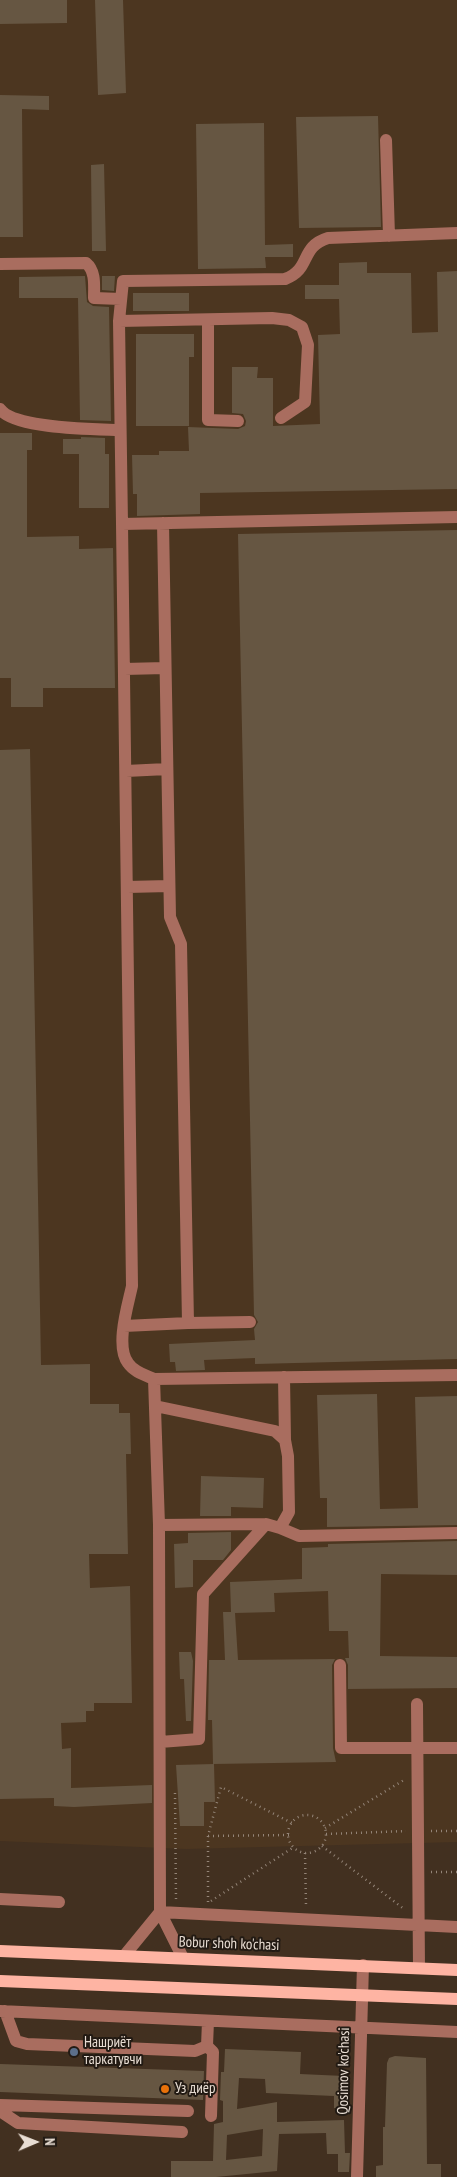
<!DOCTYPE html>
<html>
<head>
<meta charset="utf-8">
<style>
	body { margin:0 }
	#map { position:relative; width:457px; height:2177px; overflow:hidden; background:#423020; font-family:"PT Sans Narrow",sans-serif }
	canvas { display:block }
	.north { position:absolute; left:10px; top:2117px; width:50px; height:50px; -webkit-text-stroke:4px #221a13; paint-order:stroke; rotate:89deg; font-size:14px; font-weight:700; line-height:20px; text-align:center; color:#e8ddd3 }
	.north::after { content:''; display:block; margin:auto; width:18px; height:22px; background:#e8ddd3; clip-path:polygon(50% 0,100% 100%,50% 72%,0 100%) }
</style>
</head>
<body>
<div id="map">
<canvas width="457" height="2177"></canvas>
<div class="north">N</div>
</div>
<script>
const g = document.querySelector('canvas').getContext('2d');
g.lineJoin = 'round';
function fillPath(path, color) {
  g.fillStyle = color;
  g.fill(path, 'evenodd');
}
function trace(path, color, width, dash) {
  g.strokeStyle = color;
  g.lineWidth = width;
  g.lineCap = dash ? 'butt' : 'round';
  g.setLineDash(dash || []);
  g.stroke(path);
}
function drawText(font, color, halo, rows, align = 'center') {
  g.font = font + ' "PT Sans Narrow",sans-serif';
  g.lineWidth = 4;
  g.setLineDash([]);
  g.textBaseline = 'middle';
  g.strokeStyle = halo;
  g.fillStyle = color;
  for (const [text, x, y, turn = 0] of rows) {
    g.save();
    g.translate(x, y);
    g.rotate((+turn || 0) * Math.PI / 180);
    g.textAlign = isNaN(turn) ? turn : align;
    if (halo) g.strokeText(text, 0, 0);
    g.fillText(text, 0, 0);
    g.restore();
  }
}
const built = new Path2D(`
	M0,0H457V1842L186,1849L0,1841Z`);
const building = new Path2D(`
	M0,0H67V23L0,24Z
	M95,0H123L126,93L98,95Z
	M0,95L49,96V110L22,109L23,237H0Z
	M378,116L381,227L299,228L296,117Z
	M264,123L265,245L293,244V257H265L266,268L198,269L196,124Z
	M104,164L106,251H92L91,165Z
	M367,262V273H411L412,333L438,332L437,272L457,271V489L200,493V514L137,516V494H133L132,455H159V451H189L188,427L238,429L245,426L246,421L243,414L232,413V367H258L257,378H273V426L320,424L318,335L340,334L339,299H305V285H339V263Z
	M85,276L87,302L93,306L109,307L111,421L80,420L78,298H19V277Z
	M102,276H115L114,291L102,290Z
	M133,293H189V311H133Z
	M136,334H194V357H189V426H136Z
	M0,433H32V450H27V537L79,536V549L113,548L115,688H43V707H11V678H0Z
	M81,437L105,438V454H109V508H79V454H63V439H81Z
	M457,530V1359L255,1364V1358L204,1360L205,1370L176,1371L175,1362H170L169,1344L255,1340L254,1329L258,1322L254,1315L238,534Z
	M30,749L41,1365L90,1364V1404H119V1413H130L131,1454H126L128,1554H89L90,1588L130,1586L132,1703H94V1711H86V1722L61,1723L62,1749L71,1748V1788L152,1785V1803L74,1807L54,1806V1798L0,1799V750Z
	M377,1394L380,1509L418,1508L415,1397L457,1396V1525L327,1527V1498H320L317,1395Z
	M201,1476L264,1478L263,1508L231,1507V1516H200Z
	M231,1532V1550L223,1560H193V1587L175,1588L174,1544L188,1543V1533Z
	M457,1541V1575L381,1574L380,1656L457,1657V1688L348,1689V1665L345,1658H349L348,1631H329L328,1591L274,1593L275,1612L235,1613L238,1660L335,1659L332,1665L333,1748L336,1762L213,1764L212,1720H208L209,1660H225L223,1612H231L230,1582L302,1579V1548L328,1547V1544Z
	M179,1652H191L193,1661L191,1721H186L184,1679H180Z
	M214,1764L215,1802H204V1826H180L176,1765Z
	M225,2049L301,2052L300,2074L344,2076L343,2085L347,2086L346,2109L334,2108V2096L266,2093L265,2079L239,2078L237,2109L277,2102V2122L344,2120L345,2153H350L349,2172H338V2154H327L326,2133L279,2134L277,2171L216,2177H171V2161H213L214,2124L223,2122V2101L220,2100L221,2072H224ZM263,2129L262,2156L226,2160L227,2135Z
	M395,2056L426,2058L427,2164H441V2177H376V2166L383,2165V2127H385L387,2063L389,2058Z
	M0,2064L204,2071L203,2100L0,2092Z`);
const path = new Path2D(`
	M175,1793L176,1900
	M288 1834a19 19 0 1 1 38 0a19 19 0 1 1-38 0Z
	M325,1828L404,1780
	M431,1831H457
	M326,1834L406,1831
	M208,1836L289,1835
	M322,1846L404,1909
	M305,1853L306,1906
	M431,1872H457
	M211,1901L294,1847
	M208,1902V1836L221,1787L292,1823`);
const minor = new Path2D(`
	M386,140L389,236
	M0,264L86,263C96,271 94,286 94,298L121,299
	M208,320V420L238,421
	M119,321L272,318L289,320L302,327L308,345L305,402L281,418
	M0,409C14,429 95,429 119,430
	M457,517L122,524L132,1286C128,1305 115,1346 128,1363C134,1372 145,1375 154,1379L457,1375
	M122,524L119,321L123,281L285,279C312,269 299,247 328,238L457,233
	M124,669L165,668
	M126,771L167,769
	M127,887L169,886
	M188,1323L250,1322
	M124,1326L188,1323L181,944L170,917L163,523
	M284,1377L285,1440
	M154,1379L159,1525L160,1912L183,1958
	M155,1406L275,1431L285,1440L288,1456L289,1512L280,1528L266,1524L159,1525
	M280,1528L299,1536L457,1533
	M340,1665L341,1748H457
	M417,1704L419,1968
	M160,1742L199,1739L203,1594L266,1524
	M0,1899L59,1902
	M160,1912L457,1927
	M124,1956L160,1912
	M0,2011L457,2032
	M5,2011L16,2041L27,2044L195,2051L207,2046L208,2021
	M207,2046L213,2052L211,2116
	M0,2105L188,2111
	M0,2111L18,2123L182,2132
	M357,2177L363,1965`);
const major = new Path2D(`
	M0,1951L457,1970
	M0,1981L457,1999`);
const markers = [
	[74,2052,5,"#5c6f8a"],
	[165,2089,5,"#e8710a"]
];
const streetNames = [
	["Bobur shoh ko'chasi",229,1944,2],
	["Qosimov ko'chasi",344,2071,-89]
];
const poiNames = [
	["Нашриёт",84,2043],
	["таркатувчи",84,2060],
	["Уз диёр",175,2089]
];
fillPath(built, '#4c3620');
fillPath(building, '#665642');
trace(path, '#948578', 2.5, [1, 4]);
trace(minor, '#a96d5f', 12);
trace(major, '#feb4a3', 12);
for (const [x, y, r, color] of markers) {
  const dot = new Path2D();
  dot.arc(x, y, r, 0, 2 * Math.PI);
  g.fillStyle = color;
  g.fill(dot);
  trace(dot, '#221a13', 2);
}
drawText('15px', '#e8ddd3', '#221a13', streetNames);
drawText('15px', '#e8ddd3', '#221a13', poiNames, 'left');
</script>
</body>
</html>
